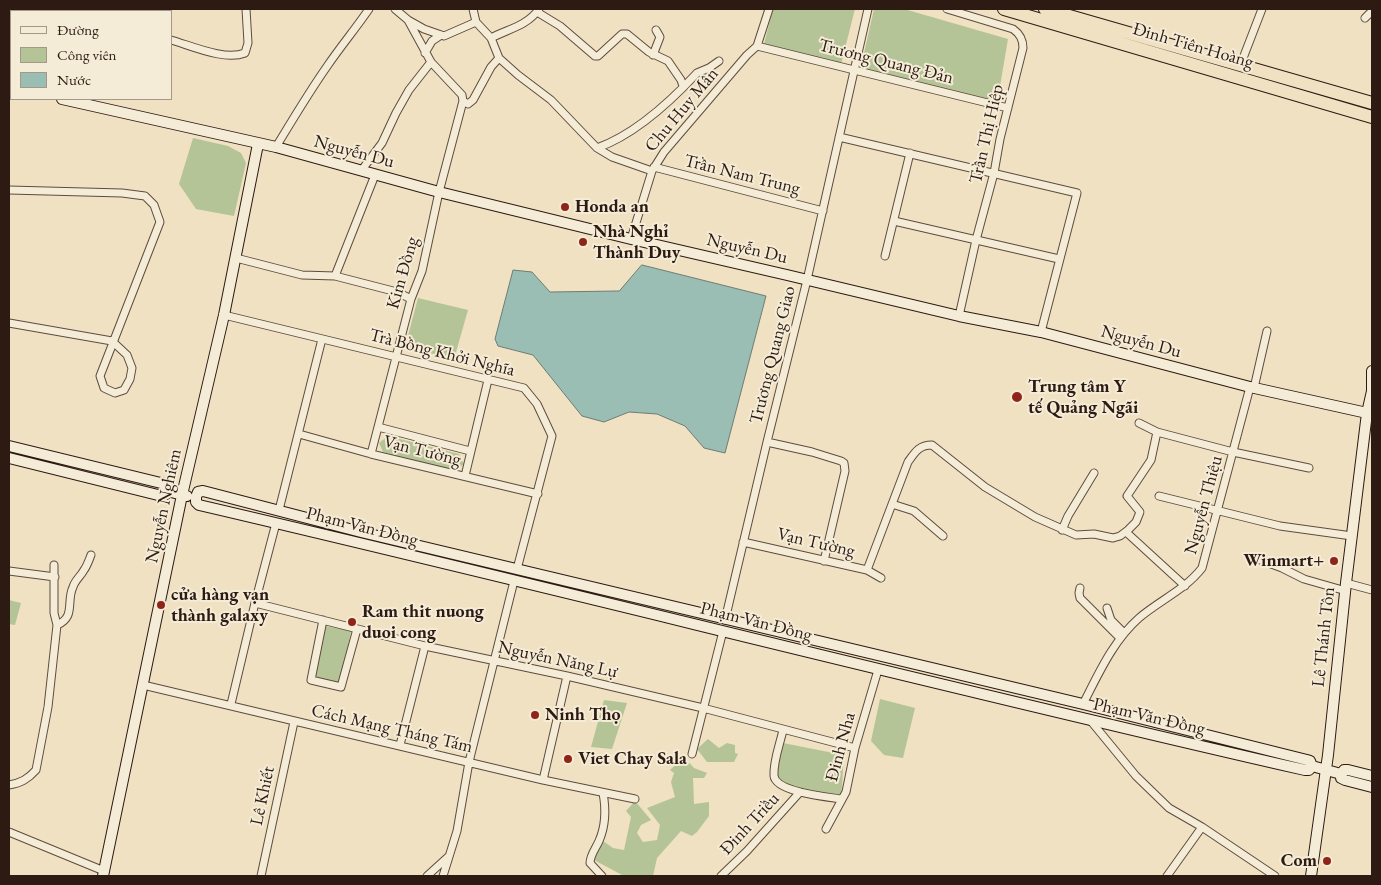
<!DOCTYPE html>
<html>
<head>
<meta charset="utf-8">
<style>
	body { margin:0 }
	#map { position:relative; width:1381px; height:885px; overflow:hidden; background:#efe1c2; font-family:"EB Garamond",serif }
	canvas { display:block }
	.frame { position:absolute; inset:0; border:10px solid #2c1a13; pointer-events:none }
	.legend { position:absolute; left:10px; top:10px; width:162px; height:90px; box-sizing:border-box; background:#f5ecd7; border:1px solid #a59889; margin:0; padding:6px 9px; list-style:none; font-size:15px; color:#2c1a13 }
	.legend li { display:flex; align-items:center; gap:10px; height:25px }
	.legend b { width:25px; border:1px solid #a59889 }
</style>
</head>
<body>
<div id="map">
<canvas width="1381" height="885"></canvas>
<div class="frame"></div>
<ul class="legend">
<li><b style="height:6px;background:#f5ecd7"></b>Đường</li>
<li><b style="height:14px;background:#b4c497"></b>Công viên</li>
<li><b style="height:14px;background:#9abdb4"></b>Nước</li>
</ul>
</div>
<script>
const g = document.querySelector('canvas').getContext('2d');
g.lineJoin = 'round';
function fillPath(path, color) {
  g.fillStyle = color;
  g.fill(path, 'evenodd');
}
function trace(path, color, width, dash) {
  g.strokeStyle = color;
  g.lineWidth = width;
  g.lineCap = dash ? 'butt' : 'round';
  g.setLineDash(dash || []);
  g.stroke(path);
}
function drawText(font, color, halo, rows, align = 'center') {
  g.font = font + ' "EB Garamond",serif';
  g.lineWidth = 4;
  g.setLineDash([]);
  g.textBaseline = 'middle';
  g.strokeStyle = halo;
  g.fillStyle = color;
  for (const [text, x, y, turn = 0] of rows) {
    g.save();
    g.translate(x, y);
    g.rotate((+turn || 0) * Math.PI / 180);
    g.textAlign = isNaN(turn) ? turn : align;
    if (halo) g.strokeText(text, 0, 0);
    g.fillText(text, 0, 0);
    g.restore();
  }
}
const green = new Path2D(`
	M773,9H855L841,64L764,44Z
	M874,9H904L1008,39L997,104L860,71Z
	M193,138L228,146L241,153L246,163L234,216L196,209L179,184Z
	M418,298L468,310L454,359L405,347Z
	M388,436L459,454L464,464L456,471L383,452L379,443Z
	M9,600L21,603L15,625L9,624Z
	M320,625L351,631L340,686L308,678Z
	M880,699L915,708L903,758L884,755L871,741Z
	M604,700L627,703L612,749L591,747Z
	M708,739L719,748L727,743L735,745V753L738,754L734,762H707L697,749Z
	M783,743L844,755L841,800L775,784Z
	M684,757L694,768L707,773L704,778H693L694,804L709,802V816L697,832L692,836L681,831L657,858L653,876H624L594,860L603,841L613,848L624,850L631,817L626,811L635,801L651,820L641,825L637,833L643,842L657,840L660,825L647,808L675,797L671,782L674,773L670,770Z`);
const water = new Path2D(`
	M642,265L766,296L725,453L704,448L685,426L657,414L629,412L604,422L582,416L533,355L498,346L495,339L513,270L532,272L550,292L619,291Z`);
const street = new Path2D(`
	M117,9L119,11
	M473,9L476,22L491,38L499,58L518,75L551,100L597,148L612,157L652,171
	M947,9L1013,29C1020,34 1023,39 1023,48L1000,139L994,173L976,240L959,316
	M537,12L560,26L595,56H598L622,34H627L649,52L668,61L681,80L683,86
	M1365,18L1372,11
	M408,20L424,29L444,36L476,22
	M491,38C508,29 527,26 539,9
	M171,40C192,46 225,61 245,53L248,43L246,9
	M757,46L1008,108
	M425,53L432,41L441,35
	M653,55L660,37L656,30
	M1240,66L1262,9
	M463,101L468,104L473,100L491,67L499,58
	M839,137L1077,193L1041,332
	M276,147C293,119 309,92 328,65C341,46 356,28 369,9
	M597,148C634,135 671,101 697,73L709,68L719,61
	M654,167L823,211
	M361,171L382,143L396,113L409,90L431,62
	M9,190L122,193L145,196L154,205L160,222L100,376L104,388L115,393L124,390L130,379L132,368L127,355L112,341L9,323
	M894,221L1059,259
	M631,239L652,171L664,152L747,55L757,46L769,9
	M885,256L910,153
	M236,258L302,275L335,276L397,292L411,299
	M335,276L375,175
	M224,315L524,388L537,404L552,436L517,569
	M1254,388L1267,331
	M1139,423L1157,432L1233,452L1309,468
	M378,427L470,451
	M299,434L371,454L538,494
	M767,442L812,452L841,461L844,463L845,471L824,561
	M371,454L411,299L422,271L439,192L463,101L462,95L431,62L408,20L395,9
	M465,476L488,380
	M1159,496L1280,526L1352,536
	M892,504L914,511L943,536
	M279,510L322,339
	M1062,530L1068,516L1094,473
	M1126,532L1185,586
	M743,542L867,570L881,578
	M1255,558L1282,568L1304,579L1346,591
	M867,570L908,462C915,452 919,445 932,445L985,487L1035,517L1076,535L1094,534L1113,538L1120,536L1128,530L1136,522L1140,512L1127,496L1151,460L1157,432
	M9,571L55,577
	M1346,583L1372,590
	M1080,588L1079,593L1080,598L1120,638
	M255,603L425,646L567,676L703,708L855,748
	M1107,608L1111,620L1124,633
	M323,620L311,680L341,687L357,629
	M725,620L767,442L807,280L868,9
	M57,625C76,617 66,601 73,587C75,580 81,576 84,570C87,566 89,560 91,555
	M143,685L543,780L635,799
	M231,704L255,603L276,523
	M1083,704C1099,673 1113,641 1139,618C1160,600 1185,590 1202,568L1250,387
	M1090,720L1136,776L1169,808L1202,827L1275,876
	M783,730C780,744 773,761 774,776C776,792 827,797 841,799
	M400,745L425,646
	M692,754L723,631
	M543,780L567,676
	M9,785C21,783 28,779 36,770L48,707L57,625L54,613V565
	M826,829L846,792L855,748L878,670
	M9,832L104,871
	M261,876L294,722
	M427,876L449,856
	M443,876L457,831L469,762L514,581
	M602,876L590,863C590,855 596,848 599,841C606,825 606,809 603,793
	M721,876L747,851L800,792
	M1167,876L1202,827`);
const secondary = new Path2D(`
	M49,11L52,9
	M67,11L70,9
	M9,45L11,43
	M9,59L11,57
	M9,87H11
	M62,99L276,147L439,192L631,239L787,275L959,316L1041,332L1250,387L1367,413
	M9,446L165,484L167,491L187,496
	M9,458L158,495H165L167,491
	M196,497L198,492L203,491L361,532L1083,704L1307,760L1310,761L1312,766L1341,774V778L1345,780L1372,787
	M196,497V502L199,505C568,591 936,686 1305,770H1309L1312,766
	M1341,774L1344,770H1348L1372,776
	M103,876L182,495L224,315L258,144
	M1311,876L1328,755L1346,583L1367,413L1372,391V371`);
const highway = new Path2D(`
	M1004,9L1372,117
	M1045,9L1372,103`);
const markers = [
	[565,207,5,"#8f2418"],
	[583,242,5,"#8f2418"],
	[1017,397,6,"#8f2418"],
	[1334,561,5,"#8f2418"],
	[161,605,5,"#8f2418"],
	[352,622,5,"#8f2418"],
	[535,715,5,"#8f2418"],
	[568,759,5,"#8f2418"],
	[1327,861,5,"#8f2418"]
];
const streetNames = [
	["Đinh Tiên Hoàng",1193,46,16],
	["Trương Quang Đản",886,62,14],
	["Chu Huy Mân",682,110,-50],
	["Trần Thị Hiệp",987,134,-77],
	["Nguyễn Du",354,152,15],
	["Trần Nam Trung",742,175,14],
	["Nguyễn Du",747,249,13],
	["Kim Đồng",403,273,-74],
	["Nguyễn Du",1141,342,15],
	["Trà Bồng Khởi Nghĩa",442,353,14],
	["Trương Quang Giao",773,355,-76],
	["Vạn Tường",422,451,14],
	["Nguyễn Thiệu",1204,505,-75],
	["Nguyễn Nghiêm",164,506,-78],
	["Phạm Văn Đồng",362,527,14],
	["Vạn Tường",816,543,13],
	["Phạm Văn Đồng",756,622,14],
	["Lê Thánh Tôn",1324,637,-84],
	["Nguyễn Năng Lự",558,660,12],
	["Phạm Văn Đồng",1149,717,13],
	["Cách Mạng Tháng Tám",392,729,13],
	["Đinh Nha",841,747,-75],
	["Lê Khiết",263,796,-78],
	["Đinh Triều",750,824,-47]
];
const poiNames = [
	["Honda an",575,207],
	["Nhà Nghỉ",593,232],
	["Thành Duy",593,253],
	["Trung tâm Y",1028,387],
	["tế Quảng Ngãi",1028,408],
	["Winmart+",1324,561,"right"],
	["cửa hàng vạn",171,595],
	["thành galaxy",171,616],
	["Ram thit nuong",362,612],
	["duoi cong",362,633],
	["Ninh Thọ",545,715],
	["Viet Chay Sala",578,759],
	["Com",1317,861,"right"]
];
fillPath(green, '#b4c497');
fillPath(water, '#9abdb4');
trace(water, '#6e7c74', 1);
trace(street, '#5d4c3f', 9);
trace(secondary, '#2c1a13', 12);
trace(highway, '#2c1a13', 14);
trace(street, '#f5ecd7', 7);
trace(secondary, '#f5ecd7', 10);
trace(highway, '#efe1c2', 12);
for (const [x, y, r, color] of markers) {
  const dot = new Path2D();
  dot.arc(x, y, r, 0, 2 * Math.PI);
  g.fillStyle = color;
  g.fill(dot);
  trace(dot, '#f5ecd7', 2);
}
drawText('18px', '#2c1a13', '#f5ecd7', streetNames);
drawText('bold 18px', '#2c1a13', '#f5ecd7', poiNames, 'left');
</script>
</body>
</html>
